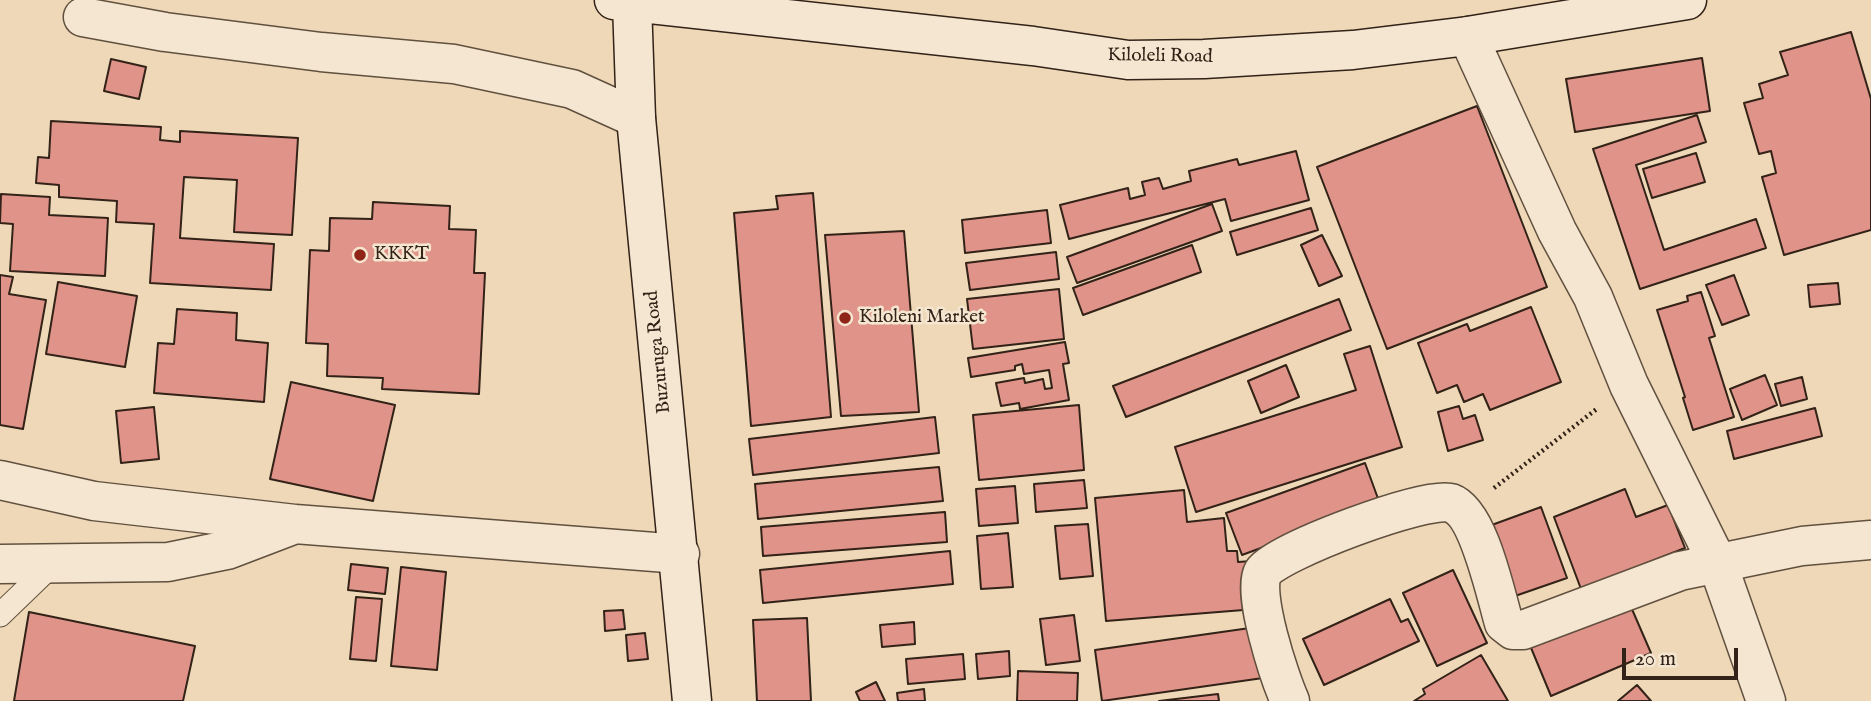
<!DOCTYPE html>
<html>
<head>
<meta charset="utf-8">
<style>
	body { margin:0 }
	#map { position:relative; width:1871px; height:701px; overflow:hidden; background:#eed8b7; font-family:"IM FELL English",serif }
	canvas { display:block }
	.scale { position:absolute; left:1622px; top:648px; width:116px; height:32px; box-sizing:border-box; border:4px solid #322217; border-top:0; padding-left:9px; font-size:21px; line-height:24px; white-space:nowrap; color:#322217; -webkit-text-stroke:5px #f4e6d0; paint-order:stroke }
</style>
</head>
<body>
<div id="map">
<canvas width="1871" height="701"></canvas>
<div class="scale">20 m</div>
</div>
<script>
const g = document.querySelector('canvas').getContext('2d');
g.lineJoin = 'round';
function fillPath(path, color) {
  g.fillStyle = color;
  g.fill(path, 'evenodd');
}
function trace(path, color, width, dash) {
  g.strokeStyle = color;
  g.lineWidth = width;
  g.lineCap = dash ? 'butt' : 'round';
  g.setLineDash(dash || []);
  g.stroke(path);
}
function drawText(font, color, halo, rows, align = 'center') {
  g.font = font + ' "IM FELL English",serif';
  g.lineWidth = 5;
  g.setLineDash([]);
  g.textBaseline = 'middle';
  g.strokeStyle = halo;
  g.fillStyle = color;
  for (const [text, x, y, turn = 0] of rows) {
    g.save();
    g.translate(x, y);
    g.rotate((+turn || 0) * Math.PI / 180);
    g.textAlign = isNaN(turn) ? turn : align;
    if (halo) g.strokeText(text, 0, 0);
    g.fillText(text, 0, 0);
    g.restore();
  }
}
const building = new Path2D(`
	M1851,32L1871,99V230L1784,255L1762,177L1776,173L1771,151L1759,154L1744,103L1763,98L1759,84L1788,75L1780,52Z
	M1702,58L1710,111L1575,132L1566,79Z
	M111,59L146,67L139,99L104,91Z
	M1477,106L1547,287L1387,349L1317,167Z
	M1697,115L1706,142L1636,165L1664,250L1756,219L1766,248L1640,289L1593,149Z
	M51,121L161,127L160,140L180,142V131L298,138L292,235L234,232L237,180L184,177L180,238L274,244L271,290L150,283L154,224L116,222L117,201L59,197V185L36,183L38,157L49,158Z
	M1296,151L1309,200L1231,221L1225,199L1069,239L1060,205L1128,188L1130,199L1145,195L1142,182L1159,178L1163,189L1191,181L1189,171L1237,159L1239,165Z
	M1696,153L1705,182L1652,198L1643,169Z
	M813,193L831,417L751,426L734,213L778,209L776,196Z
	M1,194L50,197L49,215L108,218L105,276L10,271L13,224L0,223Z
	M373,202L450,206L449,229L476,230L474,273H485L479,394L382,389L383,378L327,376L328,344L306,343L310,250L329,251L330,218L372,219Z
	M1212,204L1222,231L1077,283L1067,257Z
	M1311,208L1318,230L1237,255L1230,232Z
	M1047,210L1051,243L965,253L962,220Z
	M904,231L919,412L841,416L825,235Z
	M1322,235L1342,276L1319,286L1301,245Z
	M1192,245L1201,272L1083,315L1073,288Z
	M1056,252L1059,279L970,290L966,263Z
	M0,275L13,277L9,294L46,300L23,429L0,425Z
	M1734,275L1749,315L1722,325L1706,285Z
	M58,282L137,296L125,367L46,354Z
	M1838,283L1840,304L1810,307L1808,285Z
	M1059,289L1064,339L973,349L967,299Z
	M1701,292L1715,336L1709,338L1734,417L1693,430L1683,398L1685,397L1657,310L1688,301L1687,296Z
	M1339,299L1351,330L1126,417L1113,386Z
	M1531,307L1561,382L1490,410L1483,394L1464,402L1457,385L1437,393L1418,343L1467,324L1470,331Z
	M177,309L237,313L236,340L268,343L264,402L154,393L158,343L174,344Z
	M1065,342L1069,363L1063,364L1069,400L1020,409L1019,403L1001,406L996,383L1024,378L1025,383L1043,379L1045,389L1052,388L1049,370L1024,374L1022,364L1015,366V370L971,377L968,358Z
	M1370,346L1402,447L1196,512L1175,447L1356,390L1344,354Z
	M1286,365L1299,397L1261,413L1248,381Z
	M1765,375L1777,405L1742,420L1730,389Z
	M1802,377L1807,399L1781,406L1775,384Z
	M291,382L395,405L373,501L270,479Z
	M1079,405L1084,470L979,480L973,415Z
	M1459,406L1463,419L1475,415L1483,440L1448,451L1438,412Z
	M154,407L159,459L121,463L116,411Z
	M1815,408L1822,436L1734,459L1727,431Z
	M935,417L939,453L753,475L749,439Z
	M1365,463L1380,504L1242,555L1226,513Z
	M939,467L943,501L758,519L755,484Z
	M1084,480L1087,508L1036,512L1034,484Z
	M1015,486L1018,523L979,526L976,489Z
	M1625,489L1636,517L1668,505L1685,548L1581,589L1554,517Z
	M1184,490L1187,522L1224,518L1227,551H1237L1238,562L1252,561L1256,609L1106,621L1095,498Z
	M1541,507L1567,578L1515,596L1489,526Z
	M945,512L947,542L763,556L761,527Z
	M1088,524L1093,576L1060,579L1055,526Z
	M1008,533L1013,587L981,589L977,536Z
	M950,551L953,584L763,603L760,570Z
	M351,564L388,568L385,594L348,590Z
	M401,567L446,572L437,670L391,666Z
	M1453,570L1487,643L1437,666L1403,593Z
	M356,597L382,599L376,661L350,659Z
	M1390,599L1401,622L1408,619L1419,641L1324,685L1303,639Z
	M1628,600L1651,653L1551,696L1529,643Z
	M623,610L625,629L605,631L604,611Z
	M29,612L195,646L183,701H14Z
	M1074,615L1080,661L1046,665L1040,619Z
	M807,618L811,701H757L753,620Z
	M914,622L915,644L882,647L880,625Z
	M1257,627L1263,678L1102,701L1095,650Z
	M645,633L648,659L628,661L626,635Z
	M1009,651L1010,676L978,679L976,654Z
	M963,654L965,679L908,684L906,659Z
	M1481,655L1508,701H1414L1425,694L1423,689Z
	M1018,671L1078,673L1077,701H1017Z
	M876,682L885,701H860L856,692Z
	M1637,685L1651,701H1618Z
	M924,689L925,701H898L897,693Z
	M1218,694L1219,701H1159Z`);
const path = new Path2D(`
	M1494,488L1598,408`);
const lane = new Path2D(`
	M0,615L55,562`);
const street = new Path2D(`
	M83,17L165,32L321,52L454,64L572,89L636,118
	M1468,36L1557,231L1593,297L1629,385L1717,562L1766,701
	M0,480L94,501L295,524L680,554
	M0,564L168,562L227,550L290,526
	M1290,701C1280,679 1251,592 1263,572C1276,552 1427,495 1451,503C1479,513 1496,596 1504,623L1513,630H1523L1680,571L1802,546L1871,540`);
const secondary = new Path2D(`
	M614,0L1033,46L1128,60L1204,59L1353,50L1468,36L1687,0
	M632,3L636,118L692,701`);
const markers = [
	[360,255,7,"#8f2418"],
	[845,318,7,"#8f2418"]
];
const streetNames = [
	["Kiloleli Road",1160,57,1],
	["Buzuruga Road",659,352,-96]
];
const poiNames = [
	["KKKT",374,255],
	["Kiloleni Market",859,318]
];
fillPath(building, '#df9389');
trace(building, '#322217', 2);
trace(lane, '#61503f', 25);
trace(street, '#61503f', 41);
trace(secondary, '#322217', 41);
trace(path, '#322217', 4.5, [2, 3.5]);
trace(lane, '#f4e6d0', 23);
trace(street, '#f4e6d0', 38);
trace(secondary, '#f4e6d0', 38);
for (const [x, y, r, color] of markers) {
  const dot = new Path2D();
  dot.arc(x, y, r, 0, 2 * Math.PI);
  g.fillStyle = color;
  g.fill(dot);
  trace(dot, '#f4e6d0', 2.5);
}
drawText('19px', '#322217', '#f4e6d0', streetNames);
drawText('19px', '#322217', '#f4e6d0', poiNames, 'left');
</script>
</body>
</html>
